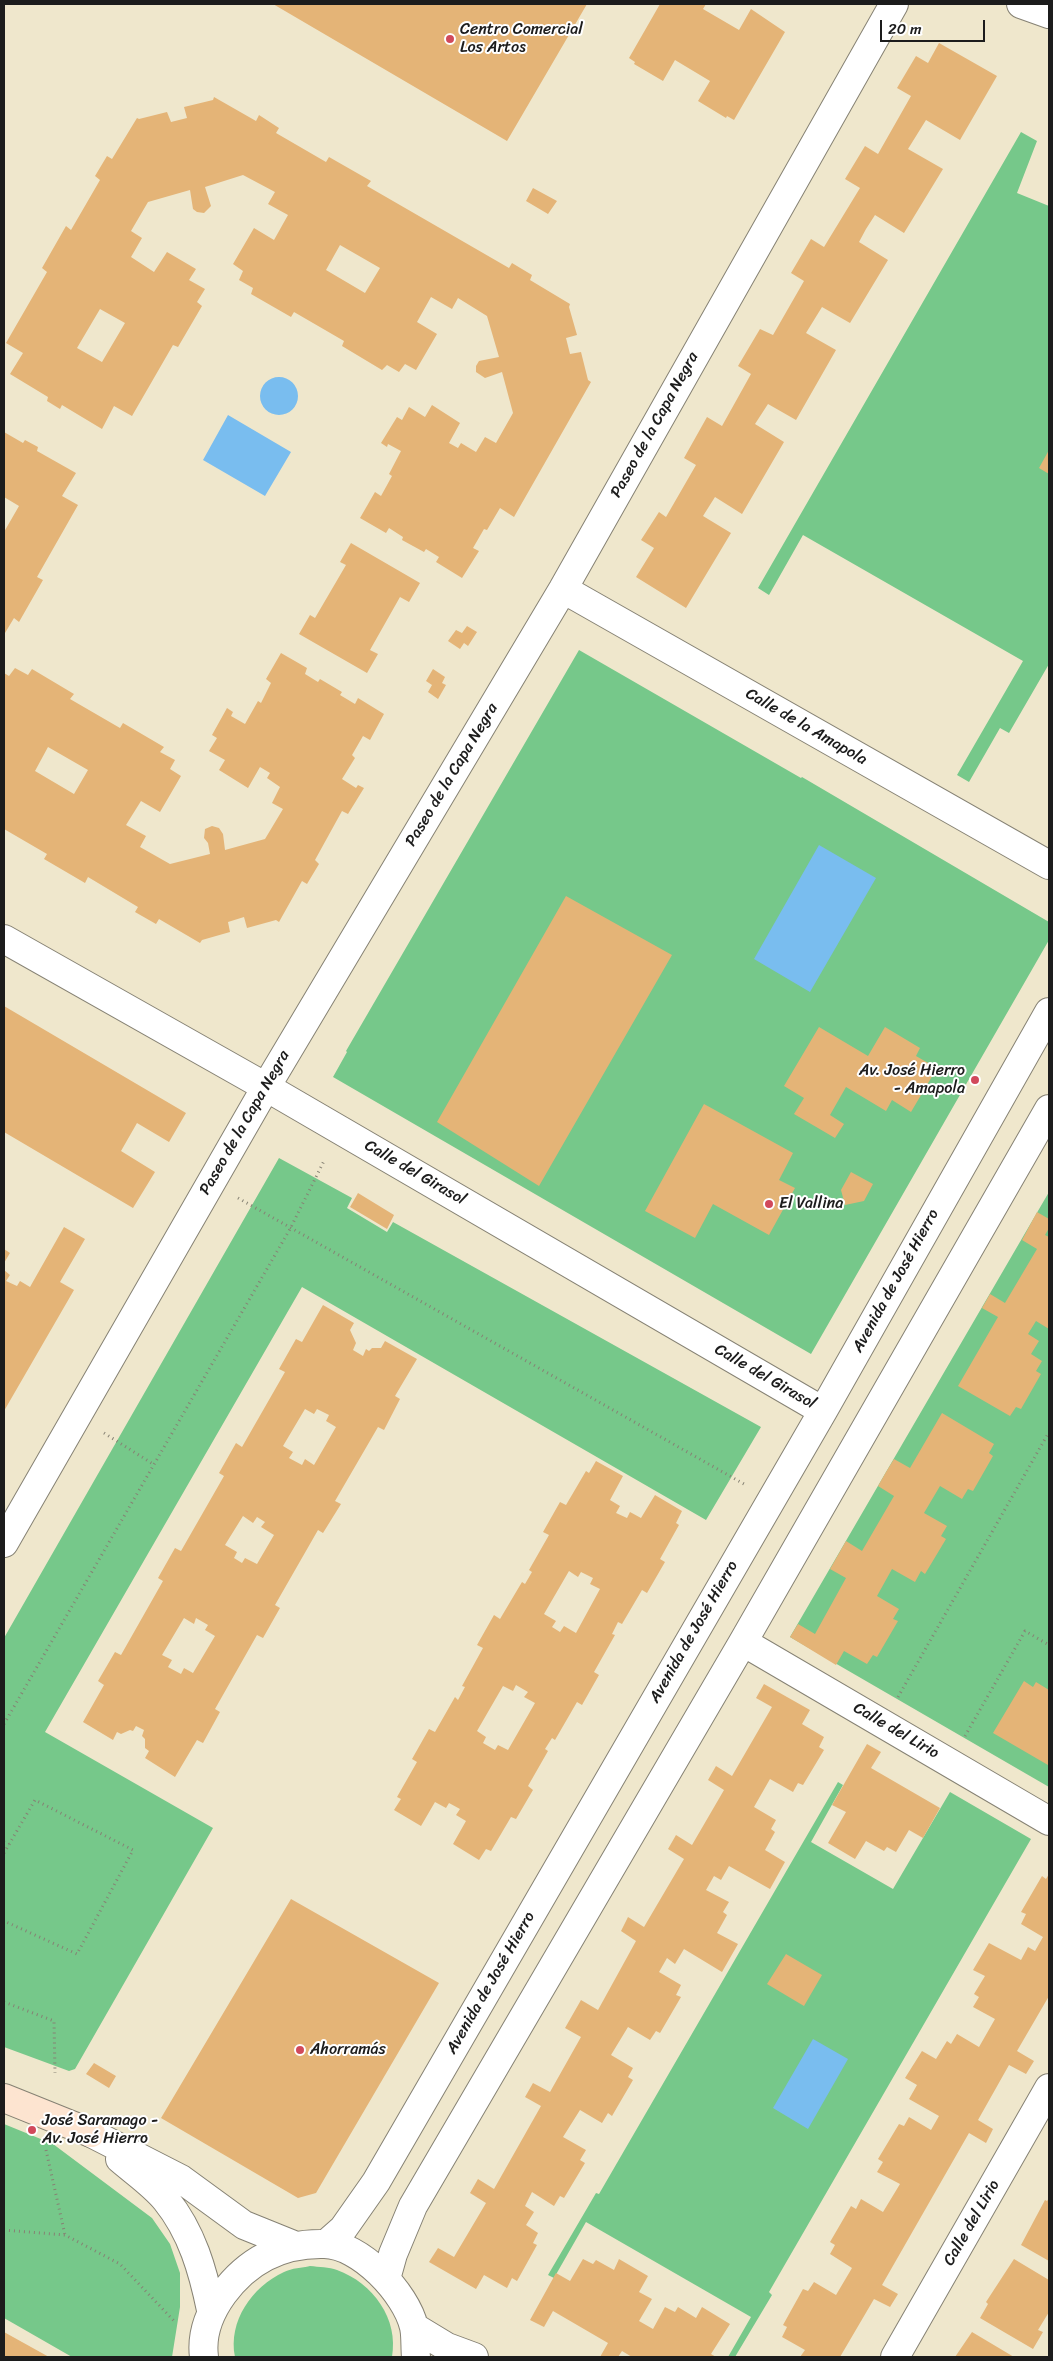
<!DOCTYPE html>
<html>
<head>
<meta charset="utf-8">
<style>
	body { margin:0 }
	#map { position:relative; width:1053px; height:2361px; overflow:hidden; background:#efe7cc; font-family:Sriracha,sans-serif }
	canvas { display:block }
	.frame { position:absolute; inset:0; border:5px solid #1c1c1c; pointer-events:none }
	.scale { position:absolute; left:880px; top:20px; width:105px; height:22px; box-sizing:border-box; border:2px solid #1c1c1c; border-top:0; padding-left:6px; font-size:15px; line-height:18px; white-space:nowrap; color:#1c1c1c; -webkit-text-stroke:4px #fff; paint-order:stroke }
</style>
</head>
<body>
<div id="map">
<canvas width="1053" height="2361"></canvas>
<div class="frame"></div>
<div class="scale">20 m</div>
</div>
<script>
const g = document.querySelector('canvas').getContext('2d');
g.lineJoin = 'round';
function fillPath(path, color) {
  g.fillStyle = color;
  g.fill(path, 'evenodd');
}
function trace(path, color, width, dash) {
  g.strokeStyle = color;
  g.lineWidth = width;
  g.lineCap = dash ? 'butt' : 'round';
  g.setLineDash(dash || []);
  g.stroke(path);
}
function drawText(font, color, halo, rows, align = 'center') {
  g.font = font + ' Sriracha,sans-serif';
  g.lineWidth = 4;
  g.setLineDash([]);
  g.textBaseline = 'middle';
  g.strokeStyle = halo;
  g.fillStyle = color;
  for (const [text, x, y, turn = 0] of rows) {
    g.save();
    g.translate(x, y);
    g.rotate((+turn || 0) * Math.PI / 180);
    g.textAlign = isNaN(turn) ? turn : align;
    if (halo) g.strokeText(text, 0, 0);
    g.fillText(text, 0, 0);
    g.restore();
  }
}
const green = new Path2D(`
	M1021,132L1037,141L1017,193L1049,206V664L1009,733L1000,728L969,782L957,775L1023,661L803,535L769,595L758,588Z
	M579,650L801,778L802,777L1049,922V940L811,1354L333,1077L347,1052L346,1051Z
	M279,1158L352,1198L347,1208L387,1232L393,1222L761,1427L706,1520L302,1287L45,1732L213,1828L75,2069L69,2071L4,2047V1638Z
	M1049,1192V1787L790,1637Z
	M838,1782L843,1785L811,1842L893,1889L950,1792L1031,1839L769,2292L772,2295L735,2357H728L751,2317L586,2222L554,2278L548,2275L596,2193L599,2194Z
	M4,2124L53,2144L152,2218L170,2244L180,2273V2307L172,2357H72L4,2318Z
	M310,2266C319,2267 329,2267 337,2270C373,2283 399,2319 392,2357H235C228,2321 252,2287 284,2272C292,2268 302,2268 310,2266Z`);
const water = new Path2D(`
	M260 396a19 19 0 1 1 38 0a19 19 0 1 1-38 0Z
	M228,415L291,452L265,496L203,460Z
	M819,845L876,878L810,992L754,959Z
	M813,2039L848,2059L808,2129L773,2108Z`);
const building = new Path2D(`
	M273,4H587L507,141Z
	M660,4H706L703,9L739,30L751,9L785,32L734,120L727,116L726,118L698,101L710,81L675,60L663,81L634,64L635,62L629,58Z
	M939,43L997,76L960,140L926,120L908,149L943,169L904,233L875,215L866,229L859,242L888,260L850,323L822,307L806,333L836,350L796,420L768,404L755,424L784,442L742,514L715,497L703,516L731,533L686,608L636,577L654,548L641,540L659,512L666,517L696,465L684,458L707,417L722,426L751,374L738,366L760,329L773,335L804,281L791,273L811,239L824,247L860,188L845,179L865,146L878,154L911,96L897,88L916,56L928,63Z
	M214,97L256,121L259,115L279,128L276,133L326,162L329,157L371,181L367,186L509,268L512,263L532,275L530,280L570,304L569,307L577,335L566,338L570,354L581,352L588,380L591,382L514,517L500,508L487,530L484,529L473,548L479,551L462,578L436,562L439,557L426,549L424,552L402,540L403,537L389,528L386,533L360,518L375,492L381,496L392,476L389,474L401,451L388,444L387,447L381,443L397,417L402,420L409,407L425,417L432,405L460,423L449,443L458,448L461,443L476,452L485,437L496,443L513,413L502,372L485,378L476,372V366L479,361L499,357L487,316L458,298L452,309L431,297L417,322L437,334L416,370L405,364L399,372L387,365L382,370L342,346L344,341L294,312L291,317L251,294L253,288L239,280L243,271L233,264L254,228L274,240L288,215L268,204L275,192L243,175L205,187L211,206L204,213L197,212L193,209L190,190L148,202L131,231L142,238L131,257L154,272L167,252L196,269L189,280L205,289L197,302L202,306L178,347L173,345L132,416L114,406L102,429L62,405L60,409L47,401L48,397L10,374L23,353L6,343L47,272L42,268L66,226L71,230L100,180L95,176L107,156L112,159L137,118L139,119L167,112L171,122L187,118L184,107L213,100ZM340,245L380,268L365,293L326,270ZM100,309L125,323L102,362L77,348Z
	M533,188L557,201L548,214L526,201Z
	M4,432L23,443L25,440L38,447L37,451L76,473L62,496L78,505L37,577L43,580L19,622L14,618L5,633L4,532L19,506L4,497Z
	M1049,450V474L1039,468Z
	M351,543L420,583L409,602L400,597L370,650L378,654L367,673L299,634L310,615L315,618L346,565L340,562Z
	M467,626L477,632L468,646L464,643L460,649L448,641L456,630L462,633Z
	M281,653L307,668L305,674L318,682L320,679L342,692L340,695L355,704L358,698L384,714L370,740L363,736L352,755L355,758L342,779L356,788L358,785L364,788L348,814L342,811L315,860L319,864L307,884L302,881L279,922L276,920L247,928L244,917L228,922L230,932L202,940L200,943L159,919L156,924L135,912L138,907L88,877L85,883L44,859L47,854L4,829V673L9,676L15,668L28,675L32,669L74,694L70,699L120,728L123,723L164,747L160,752L175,760L170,769L181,776L160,812L141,801L126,825L146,836L140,847L170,864L210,854L208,843L204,838L205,829L212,826L219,828L223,834L225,850L265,839L283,809L272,803L280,787L267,778L270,773L260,767L248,788L219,770L225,760L209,751L217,738L212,735L227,708L233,712L231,716L245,724L258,701L261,703L271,683L266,679ZM48,747L88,770L74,794L35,771Z
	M433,669L445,677L442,683L446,685L438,699L428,692L432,685L426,681Z
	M566,896L672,955L539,1186L437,1122Z
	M4,1006L186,1113L169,1142L137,1123L121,1151L155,1172L133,1208L4,1132Z
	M819,1027L868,1056L885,1027L920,1048L916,1056L937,1068L911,1112L892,1100L886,1111L846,1087L830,1115L844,1124L835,1138L794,1114L804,1098L784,1086Z
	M704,1104L793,1153L779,1180L795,1188L769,1235L713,1204L695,1238L645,1211Z
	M851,1172L873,1184L864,1201L845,1205L841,1190Z
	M358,1193L394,1215L387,1229L350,1207Z
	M1037,1212L1049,1219V1228L1045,1235L1049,1237V1329L1036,1321L1028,1334L1039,1341L1031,1354L1042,1361L1036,1371L1041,1374L1021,1409L1016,1407L1010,1416L958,1386L998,1317L982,1308L990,1294L1005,1303L1037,1249L1022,1240Z
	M64,1227L85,1239L60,1282L74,1290L4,1411V1270L10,1275L6,1281L17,1286L20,1281L30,1287Z
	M4,1249L10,1253L4,1263Z
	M323,1305L354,1323L350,1330L356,1343L353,1350L363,1356L366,1349L369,1351L372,1348H381L385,1341L417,1359L395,1396L400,1399L384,1430L378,1427L335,1501L341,1504L323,1533L318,1530L275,1605L280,1608L263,1638L257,1635L215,1709L220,1712L203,1743L197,1740L175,1777L145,1758L149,1751L145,1748V1739L142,1736L144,1730L136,1726L133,1731L130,1730L121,1734L117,1732L113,1740L83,1722L104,1685L98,1681L115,1652L121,1655L163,1581L158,1578L175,1548L181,1551L224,1476L219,1473L236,1443L242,1447L285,1372L279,1369L296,1339L302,1342ZM305,1409L314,1414L317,1409L329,1415L326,1421L336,1427L314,1465L305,1459L302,1465L289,1458L293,1452L283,1446ZM243,1516L253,1523L257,1517L265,1522L261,1527L274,1535L257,1564L245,1558L242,1563L234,1558L237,1552L225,1545ZM184,1618L194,1624L196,1618L208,1625L205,1630L215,1636L193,1673L184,1668L181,1674L168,1667L172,1660L162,1655Z
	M942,1413L994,1444L989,1453L993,1456L973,1491L968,1489L962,1499L940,1486L924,1513L947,1526L941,1536L946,1539L925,1574L921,1571L915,1582L892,1569L877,1596L899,1609L893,1619L898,1621L877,1657L873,1655L867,1664L844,1651L836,1665L790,1637L798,1624L815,1634L846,1578L830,1569L846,1541L862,1551L894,1496L878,1486L886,1472L894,1459L910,1468Z
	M596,1461L623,1476L610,1500L620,1506L616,1513L627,1518L630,1512L641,1518L655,1495L682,1511L676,1523L679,1525L660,1559L665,1562L647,1593L642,1590L622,1624L618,1622L612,1634L615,1635L594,1672L599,1675L582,1705L577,1702L555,1740L552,1738L545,1749L548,1751L528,1786L533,1790L516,1819L511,1817L491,1851L486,1849L479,1860L453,1844L466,1821L456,1815L460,1809L449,1803L446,1808L435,1802L421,1826L394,1810L401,1799L397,1797L417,1762L412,1759L429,1729L435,1732L455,1697L458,1700L465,1687L462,1686L483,1648L477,1645L494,1615L500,1619L522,1582L525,1584L532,1572L529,1570L549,1535L543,1532L560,1502L566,1505L586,1471L589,1473ZM569,1571L578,1577L581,1572L593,1578L590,1584L600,1589L576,1633L564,1626L560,1632L552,1627L556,1621L544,1614ZM516,1685L528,1692L524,1697L535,1703L508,1750L498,1745L495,1750L483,1743L486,1737L477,1731L503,1686L513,1691Z
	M1024,1681L1033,1687L1036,1682L1049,1690L1048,1765L993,1733Z
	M764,1684L810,1710L802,1724L824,1737L819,1747L824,1750L803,1785L798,1783L793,1792L770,1779L754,1807L776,1820L771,1829L775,1832L765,1850L785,1862L770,1889L729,1866L721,1880L714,1876L706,1890L729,1902L723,1912L727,1915L717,1933L738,1944L722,1972L684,1949L675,1964L667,1958L659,1972L681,1985L676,1995L681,1997L660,2033L656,2031L650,2040L628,2027L611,2055L633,2068L628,2077L633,2080L612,2116L608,2113L602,2123L580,2110L563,2137L586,2150L580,2160L585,2163L564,2198L560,2196L554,2206L532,2192L525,2206L534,2212L526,2225L538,2233L533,2243L537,2245L517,2281L512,2278L507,2288L484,2275L476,2289L429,2262L438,2248L454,2257L486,2203L470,2193L478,2179L494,2189L541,2106L525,2097L533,2083L550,2092L581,2037L565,2028L581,2000L598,2010L636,1941L621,1931L628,1917L644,1927L684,1859L668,1849L676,1835L692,1845L724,1790L708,1780L716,1766L732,1776L772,1707L756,1698Z
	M867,1744L881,1752L871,1768L940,1808L923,1838L909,1830L896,1852L887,1847L884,1851L866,1841L855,1859L828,1843L846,1812L832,1805Z
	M1049,1874V1996L1017,2051L1034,2061L1026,2074L1009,2065L978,2120L993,2129L986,2143L969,2133L882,2285L898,2294L890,2307L874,2299L840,2357H800L805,2350L782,2337L787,2327L783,2325L803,2289L808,2291L814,2282L836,2295L852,2268L830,2254L835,2245L830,2242L851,2206L856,2209L861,2199L883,2212L900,2184L877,2172L883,2162L878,2159L899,2124L904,2126L909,2117L931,2130L939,2116L909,2099L917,2085L905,2078L922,2051L936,2059L947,2041L951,2044L957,2034L979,2047L995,2019L973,2007L979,1997L974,1994L985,1976L973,1970L989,1943L1021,1960L1028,1947L1035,1951L1043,1937L1021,1924L1026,1914L1021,1912L1042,1876L1046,1879Z
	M291,1899L439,1983L316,2193L298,2198L161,2118Z
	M786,1954L822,1975L804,2006L767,1984Z
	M94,2063L116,2076L109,2088L86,2074Z
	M1049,2198V2261L1021,2245L1045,2200L1047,2201Z
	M583,2259L593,2264L596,2260L614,2270L619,2259L648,2276L639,2292L652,2299L639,2321L653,2329L665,2307L675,2312L678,2307L696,2318L702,2307L730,2324L711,2354L716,2357H632L622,2351L618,2357H600L608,2343L553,2311L544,2327L530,2320L556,2273L570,2281Z
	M1014,2259L1049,2280V2312L1038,2330L1043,2332L1033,2349L980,2318L988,2304L986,2302Z
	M4,2332L49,2357H4Z
	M972,2332L1014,2357H955Z`);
const path = new Path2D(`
	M238,1198L744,1484
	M104,1433L153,1464
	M898,1697L1049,1432
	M4,1724L290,1229L324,1161
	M965,1736L1025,1631L1049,1645
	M4,1842L9,1844
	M4,1853L35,1800L133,1850L77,1954L4,1921
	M4,2002L54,2021L55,2073
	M46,2150L65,2235
	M4,2230L65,2235L120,2264L175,2322`);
const street = new Path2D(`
	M1021,4L1049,14
	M563,589L1049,865
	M4,939L266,1087L823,1411
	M4,1543L266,1087L563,589L894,4
	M743,1642L1049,1821
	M91,2133L181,2179L244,2225L296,2246
	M120,2159C135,2172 154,2185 166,2200C192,2232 203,2271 211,2310
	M326,2244L343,2229L376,2182L823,1411L1049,1012
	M386,2279L393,2254L413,2206L743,1642L1049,1109
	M414,2327L447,2347L474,2357
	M204,2357C201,2334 210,2312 223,2294C248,2260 281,2243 324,2244C360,2244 406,2293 414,2327C416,2336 415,2348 416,2357
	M895,2357L1049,2088`);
const secondary = new Path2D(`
	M4,2098L91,2133`);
const markers = [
	[450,39,5,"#d1495b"],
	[975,1080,5,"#d1495b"],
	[769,1204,5,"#d1495b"],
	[300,2050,5,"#d1495b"],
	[32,2130,5,"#d1495b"]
];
const poiNames = [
	["Centro Comercial",460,30],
	["Los Artos",460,48],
	["Av. José Hierro",965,1071,"right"],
	["- Amapola",965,1089,"right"],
	["El Vallina",779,1204],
	["Ahorramás",310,2050],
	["José Saramago -",42,2121],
	["Av. José Hierro",42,2139]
];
const streetNames = [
	["Paseo de la Capa Negra",655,425,-61],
	["Calle de la Amapola",806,727,30],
	["Paseo de la Capa Negra",452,775,-59],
	["Paseo de la Capa Negra",245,1123,-60],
	["Calle del Girasol",415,1173,30],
	["Avenida de José Hierro",896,1281,-61],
	["Calle del Girasol",765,1377,30],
	["Avenida de José Hierro",694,1632,-60],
	["Calle del Lirio",896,1731,30],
	["Avenida de José Hierro",491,1983,-60],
	["Calle del Lirio",972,2223,-60]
];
fillPath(green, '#76c88a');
fillPath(water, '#79bdef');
fillPath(building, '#e4b477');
trace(street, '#868274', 30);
trace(secondary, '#868274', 30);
trace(path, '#868274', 3, [1, 4]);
trace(street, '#fff', 28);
trace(secondary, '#fde4d0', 28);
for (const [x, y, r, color] of markers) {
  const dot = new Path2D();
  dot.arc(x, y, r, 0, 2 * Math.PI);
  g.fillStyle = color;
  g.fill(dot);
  trace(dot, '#fff', 2);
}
drawText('16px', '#1c1c1c', '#fff', poiNames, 'left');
drawText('16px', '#1c1c1c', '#fff', streetNames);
</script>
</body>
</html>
